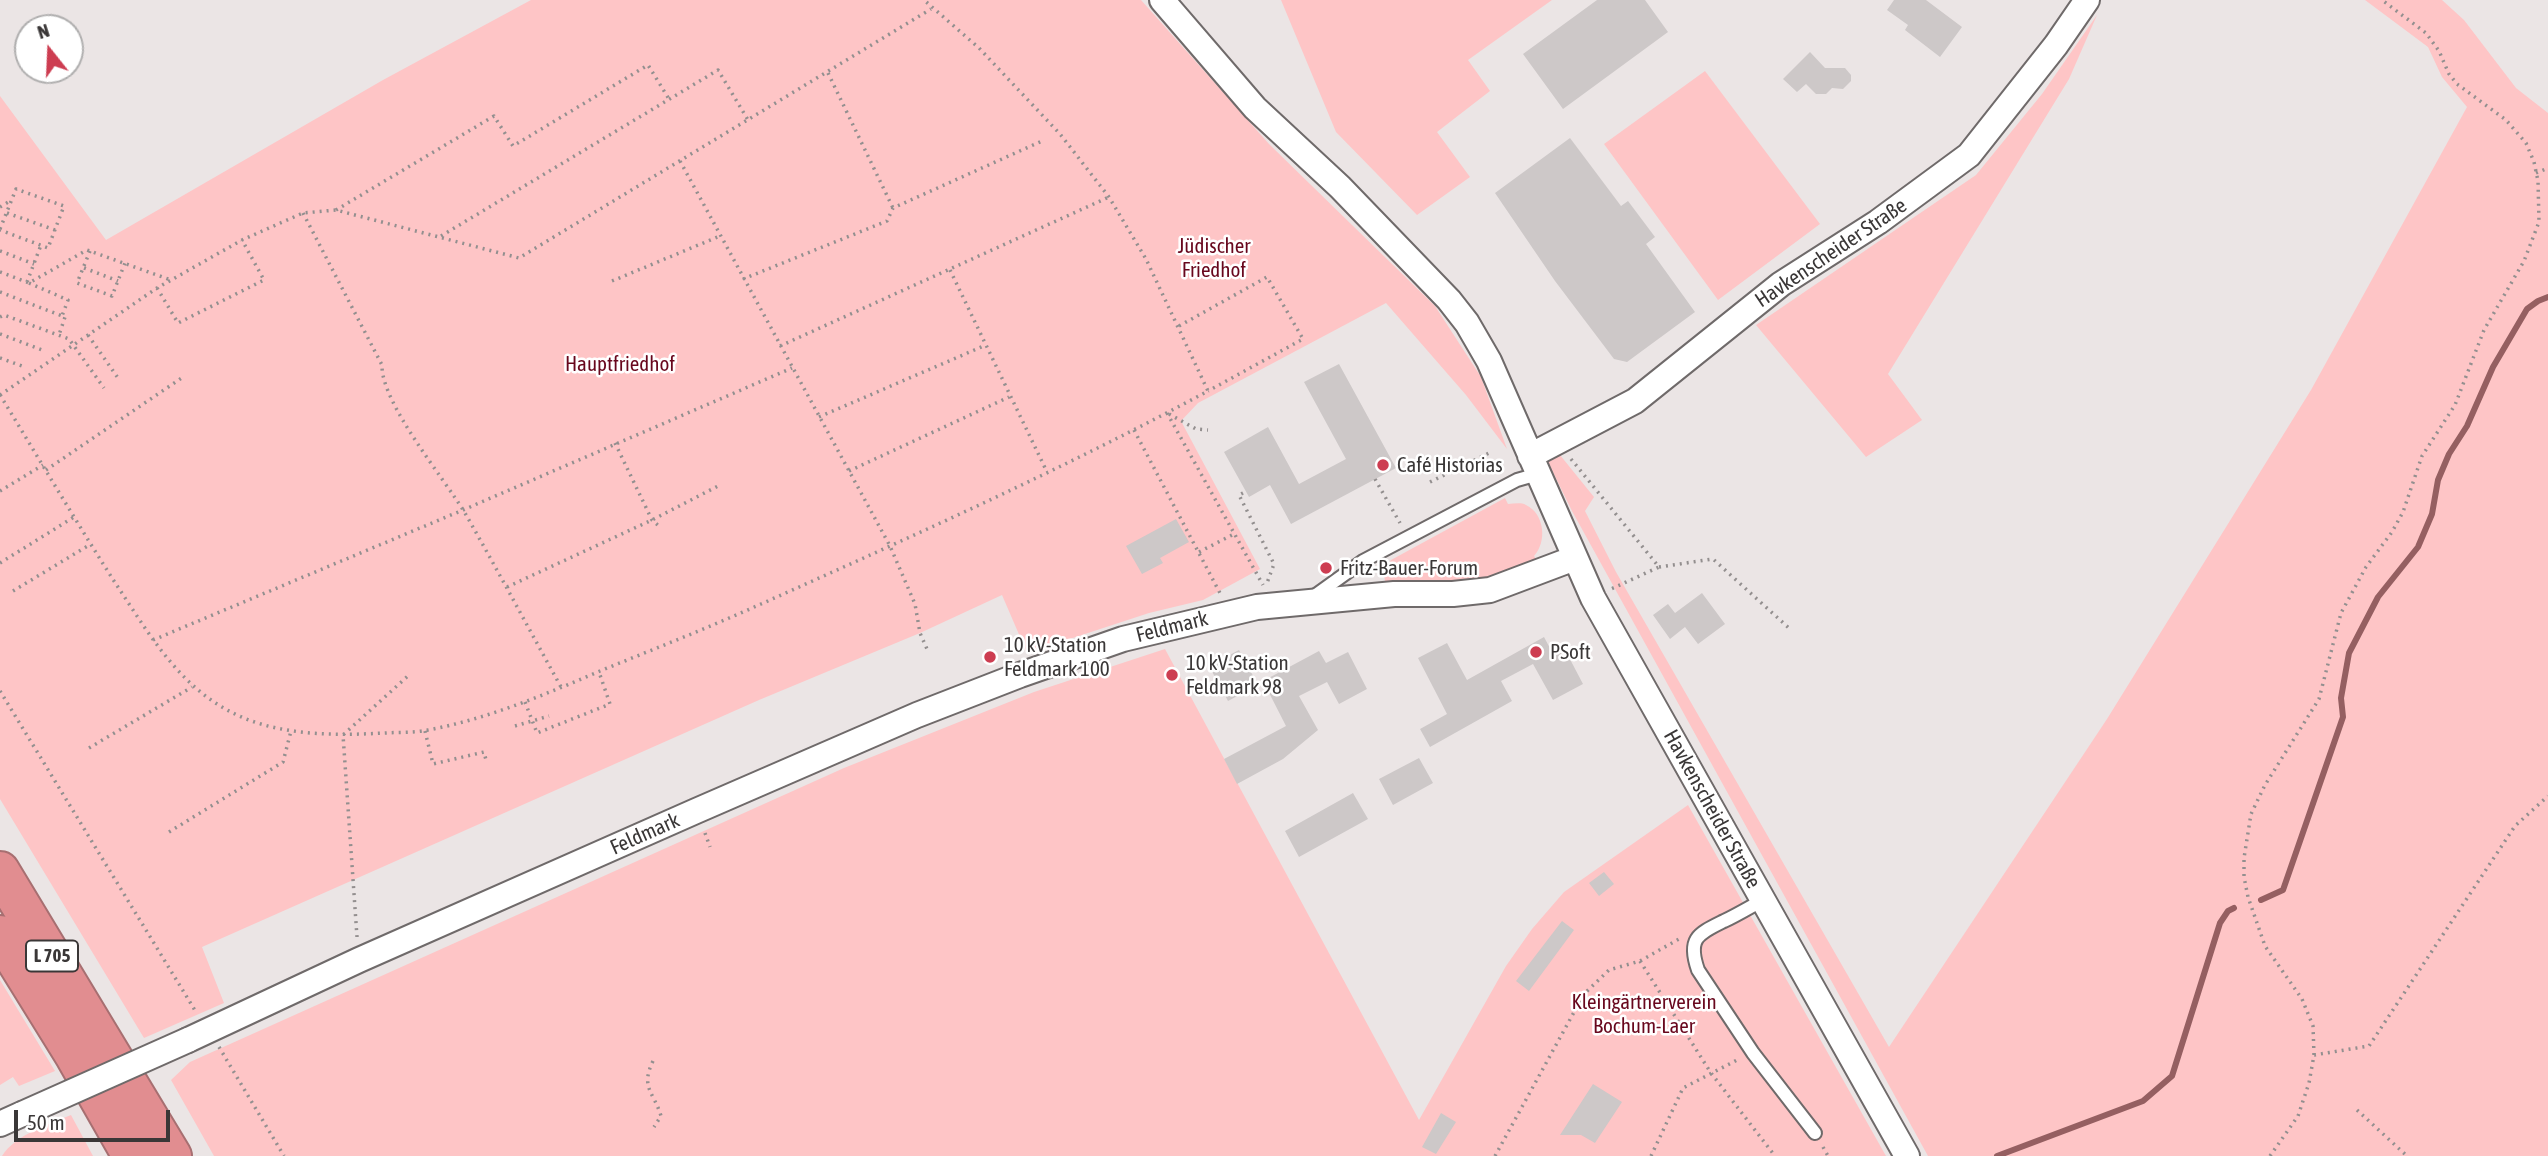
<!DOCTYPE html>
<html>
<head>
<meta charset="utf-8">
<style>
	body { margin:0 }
	#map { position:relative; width:2548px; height:1156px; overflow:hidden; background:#ebe5e5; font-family:"Asap Condensed",sans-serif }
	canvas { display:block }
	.north { position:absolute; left:14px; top:14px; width:70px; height:70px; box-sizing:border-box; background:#fff; border:2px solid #b0afaf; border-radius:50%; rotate:342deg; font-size:19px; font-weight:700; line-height:28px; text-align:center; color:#3a3737 }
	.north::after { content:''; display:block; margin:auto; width:24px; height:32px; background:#cd3d51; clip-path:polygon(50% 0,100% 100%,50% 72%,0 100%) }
	.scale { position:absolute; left:14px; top:1110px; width:156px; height:32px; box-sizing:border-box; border:4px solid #3a3737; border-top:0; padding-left:9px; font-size:21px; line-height:24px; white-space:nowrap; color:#3a3737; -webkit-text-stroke:5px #fff; paint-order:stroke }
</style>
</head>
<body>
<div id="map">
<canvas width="2548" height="1156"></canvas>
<div class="north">N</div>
<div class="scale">50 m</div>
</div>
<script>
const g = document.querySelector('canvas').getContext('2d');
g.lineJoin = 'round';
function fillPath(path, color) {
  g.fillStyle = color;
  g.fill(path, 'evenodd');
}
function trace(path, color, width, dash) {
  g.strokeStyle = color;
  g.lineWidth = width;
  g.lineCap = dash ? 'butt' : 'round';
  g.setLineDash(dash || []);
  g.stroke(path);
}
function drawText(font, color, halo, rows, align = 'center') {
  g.font = font + ' "Asap Condensed",sans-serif';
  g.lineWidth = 5;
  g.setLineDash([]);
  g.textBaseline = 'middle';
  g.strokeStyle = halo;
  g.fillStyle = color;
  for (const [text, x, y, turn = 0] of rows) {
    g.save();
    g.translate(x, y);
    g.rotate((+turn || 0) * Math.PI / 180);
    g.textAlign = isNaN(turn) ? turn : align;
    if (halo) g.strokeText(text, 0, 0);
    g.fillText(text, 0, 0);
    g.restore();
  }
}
const green = new Path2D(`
	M531,0H1141L1269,144L1435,306L1481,377L1507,449L1466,395L1386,303L1198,403L1181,421L1260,569L1203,600L1149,613L1027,653L1002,595L920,633L759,700L202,947L224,1003L144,1038L0,799V96L106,240L383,80Z
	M1281,0H1552L1468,60L1490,91L1437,132L1470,177L1417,215L1336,132Z
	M2365,0H2442L2464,20L2516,88L2548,113V1156H1928L1572,511L1548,462L1560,455L1594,497L1585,511L1616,572L1889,1047L2107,719L2311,390L2467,107L2442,77L2428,47Z
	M2097,15L2069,79L1888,374L1922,420L1866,457L1756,325L1976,175L2042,94Z
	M1705,71L1820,224L1718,300L1604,144Z
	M1505,498L1508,504C1514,504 1520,502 1526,505C1545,514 1547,542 1534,556L1538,562L1484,580L1453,582L1385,581L1383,570L1391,560Z
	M1165,649L1419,1120L1506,966L1532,929L1564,892L1688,805L1886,1156H214L171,1080L190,1062L844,768L1034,692Z
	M0,980L55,1071L19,1086L13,1077L0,1085Z
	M71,1115L93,1156H2C16,1134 48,1125 71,1115Z`);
const stream = new Path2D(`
	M2261,900L2283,890L2343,717L2341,698L2349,653L2378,597L2418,547L2432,514L2438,480L2449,454L2467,426L2493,367L2527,309L2538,301L2548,297
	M1997,1156L2143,1101L2172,1076L2220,923L2228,911L2234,908`);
const building = new Path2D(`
	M1597,0H1645L1668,32L1563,109L1523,54Z
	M1894,0H1926L1962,27L1940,57L1905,30L1908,25L1887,10Z
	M1810,52L1825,68H1845L1851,75V81L1843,89L1832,88L1826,94H1816L1806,84L1797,92L1783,79Z
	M1570,138L1621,206L1628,201L1655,237L1646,244L1695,312L1627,362L1614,359L1555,281L1495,193Z
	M1339,364L1396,468L1291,524L1270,485L1249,497L1224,452L1268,427L1299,484L1346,459L1304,382Z
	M1176,519L1189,542L1160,558L1163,563L1142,574L1126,546Z
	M1702,593L1725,624L1698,644L1685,627L1670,639L1653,615L1668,604L1675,613Z
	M1544,637L1551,650L1562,644L1583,684L1553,700L1533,664L1501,681L1512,701L1430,747L1420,729L1447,714L1418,658L1447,643L1467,680Z
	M1239,650L1258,685L1228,701L1209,666Z
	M1319,651L1326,663L1348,652L1367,689L1339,704L1327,682L1299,696L1318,730L1283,759L1237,784L1224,759L1286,726L1263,681Z
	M1419,758L1433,783L1393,805L1379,779Z
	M1353,793L1368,819L1299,857L1285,831Z
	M1604,872L1614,884L1599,896L1589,883Z
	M1562,921L1574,930L1529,991L1516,981Z
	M1593,1084L1622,1102L1595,1143L1581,1135H1560Z
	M1441,1113L1456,1122L1436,1154L1422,1147Z`);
const path = new Path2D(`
	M828,73L893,208
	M680,161L890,546L915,604L920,633L927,649
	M2536,173L2548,168
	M0,207L10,201
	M336,210L494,116L513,146L648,65L669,99
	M7,213L55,230
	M303,213L382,365C381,403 444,478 465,513C498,571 529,629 561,687
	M0,229L16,189L64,206L48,248L0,230
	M441,236L718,70L748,120
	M0,251L34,264
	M90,251L77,283L112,296L125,263
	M84,268L118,281
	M950,270L1047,472
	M0,272L29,283L87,250L171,280
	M743,279L887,221L893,208L1042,141
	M612,281L720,236
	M27,282L41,245
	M29,283L68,300L62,316
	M157,288L178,323L264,280L242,240
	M0,292L65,317L59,335
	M0,317L4,315L69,339L104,388
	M1179,326L1267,277L1303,339L1208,391
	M0,334L45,351
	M88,335L118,378
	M780,346L1109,197
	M0,358L22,366
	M0,395C38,457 75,520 114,581C144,626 174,679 222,707C270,736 330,736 385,733C399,732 414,733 428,730C487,719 544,695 600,671C654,649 708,628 761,604C911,537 1063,469 1208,391L1146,259L1109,197L1060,134L979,48L924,0
	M0,395L157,288L242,240L303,213L336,210L519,258L931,9
	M1167,413L1263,585
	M1169,414L1196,429L1208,430
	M819,417L986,345
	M1134,430L1221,595
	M615,443L652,520L660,527
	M1571,459L1659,567L1611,589
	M46,470L183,377
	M849,471L1009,397
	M1375,479L1400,523
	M1430,482L1491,452
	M0,491L43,465
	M1243,493L1239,495L1274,564L1267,583
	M1199,552L1234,534
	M0,563L74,517
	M1659,567L1713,559L1790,629
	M507,587L652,520L720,485
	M13,591L91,544
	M153,640L463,510L792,368
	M0,691L196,1012
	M525,702L537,733L610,704L599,672
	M515,726L549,716
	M425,731L433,764L484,752L486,760
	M89,748L192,687
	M169,832L283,762L291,731
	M705,833L710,847
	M357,937L343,735L409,675
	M1640,961L1711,1073L1775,1156
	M219,1047L284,1156
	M2314,1055L2369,1046L2515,826L2548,796
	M653,1061C640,1088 654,1092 661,1116L654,1127
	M2357,1110L2407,1156
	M1823,1147L1828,1156
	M1495,1156L1584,994L1609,970L1640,961L1679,939
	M1651,1156L1683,1088L1739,1059
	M2270,1156L2298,1116L2309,1083L2314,1055L2313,1026L2302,999L2265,946L2248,897L2244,877V858L2251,814L2265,785L2319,699L2341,613L2366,567L2392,532L2403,512L2422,456L2455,405L2484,330L2524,261L2539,222L2538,181L2534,162L2526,143L2506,120L2457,84L2449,74L2439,51L2426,33L2382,0`);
const lane = new Path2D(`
	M1313,597L1363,561L1517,480L1538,474
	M1763,900C1750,907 1737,915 1724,921C1698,934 1687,938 1698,970L1753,1053L1815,1133`);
const street = new Path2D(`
	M1162,0L1255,108L1340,187L1449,300L1467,323L1489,361L1593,598L1907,1156
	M1530,456L1635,401L1781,284L1878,222L1969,155L2056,45L2087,0
	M188,1040L359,960L696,811L917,715L1020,675L1123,639L1257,607L1394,594H1453L1490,590L1575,558
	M0,1124L22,1114`);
const highway = new Path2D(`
	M0,871L172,1156
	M0,935L75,1056L132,1156`);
const streetBridge = new Path2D(`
	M22,1114L188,1040`);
const markers = [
	[1383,465,7,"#cd3d51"],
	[1326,568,7,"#cd3d51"],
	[1536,652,7,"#cd3d51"],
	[990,657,7,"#cd3d51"],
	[1172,675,7,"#cd3d51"]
];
const shields = [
	[52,956,52]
];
const shieldNames = [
	["L 705",52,956]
];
const parkNames = [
	["Jüdischer",1214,246],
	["Friedhof",1214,270],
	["Hauptfriedhof",620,364],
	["Kleingärtnerverein",1644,1002],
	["Bochum-Laer",1644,1026]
];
const streetNames = [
	["Havkenscheider Straße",1831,253,-34],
	["Feldmark",1172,627,-14],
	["Havkenscheider Straße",1712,809,61],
	["Feldmark",645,834,-24]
];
const poiNames = [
	["Café Historias",1397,465],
	["Fritz-Bauer-Forum",1340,568],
	["10 kV-Station",1004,645],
	["Feldmark 100",1004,669],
	["PSoft",1550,652],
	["10 kV-Station",1186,663],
	["Feldmark 98",1186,687]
];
fillPath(green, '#fec5c6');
trace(stream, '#955f61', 6);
fillPath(building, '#cdc8c8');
trace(lane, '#6f6a6a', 16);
trace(street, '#6f6a6a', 28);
trace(highway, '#a76f71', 42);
trace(path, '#938f8f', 3.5, [2, 5]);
trace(lane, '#fff', 12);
trace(street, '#fff', 24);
trace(highway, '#e18d90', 38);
trace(streetBridge, '#6f6a6a', 28, []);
trace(streetBridge, '#fff', 24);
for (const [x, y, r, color] of markers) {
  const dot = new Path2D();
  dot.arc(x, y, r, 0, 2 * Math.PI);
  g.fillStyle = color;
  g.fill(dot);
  trace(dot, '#fff', 2.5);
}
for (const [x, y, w] of shields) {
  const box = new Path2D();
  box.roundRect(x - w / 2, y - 15.5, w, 31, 5);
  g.fillStyle = '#fff';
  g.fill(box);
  trace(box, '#3a3737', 2);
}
drawText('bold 19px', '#3a3737', null, shieldNames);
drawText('21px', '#68071d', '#fff', parkNames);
drawText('21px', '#3a3737', '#fff', streetNames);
drawText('21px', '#3a3737', '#fff', poiNames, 'left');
</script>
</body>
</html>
